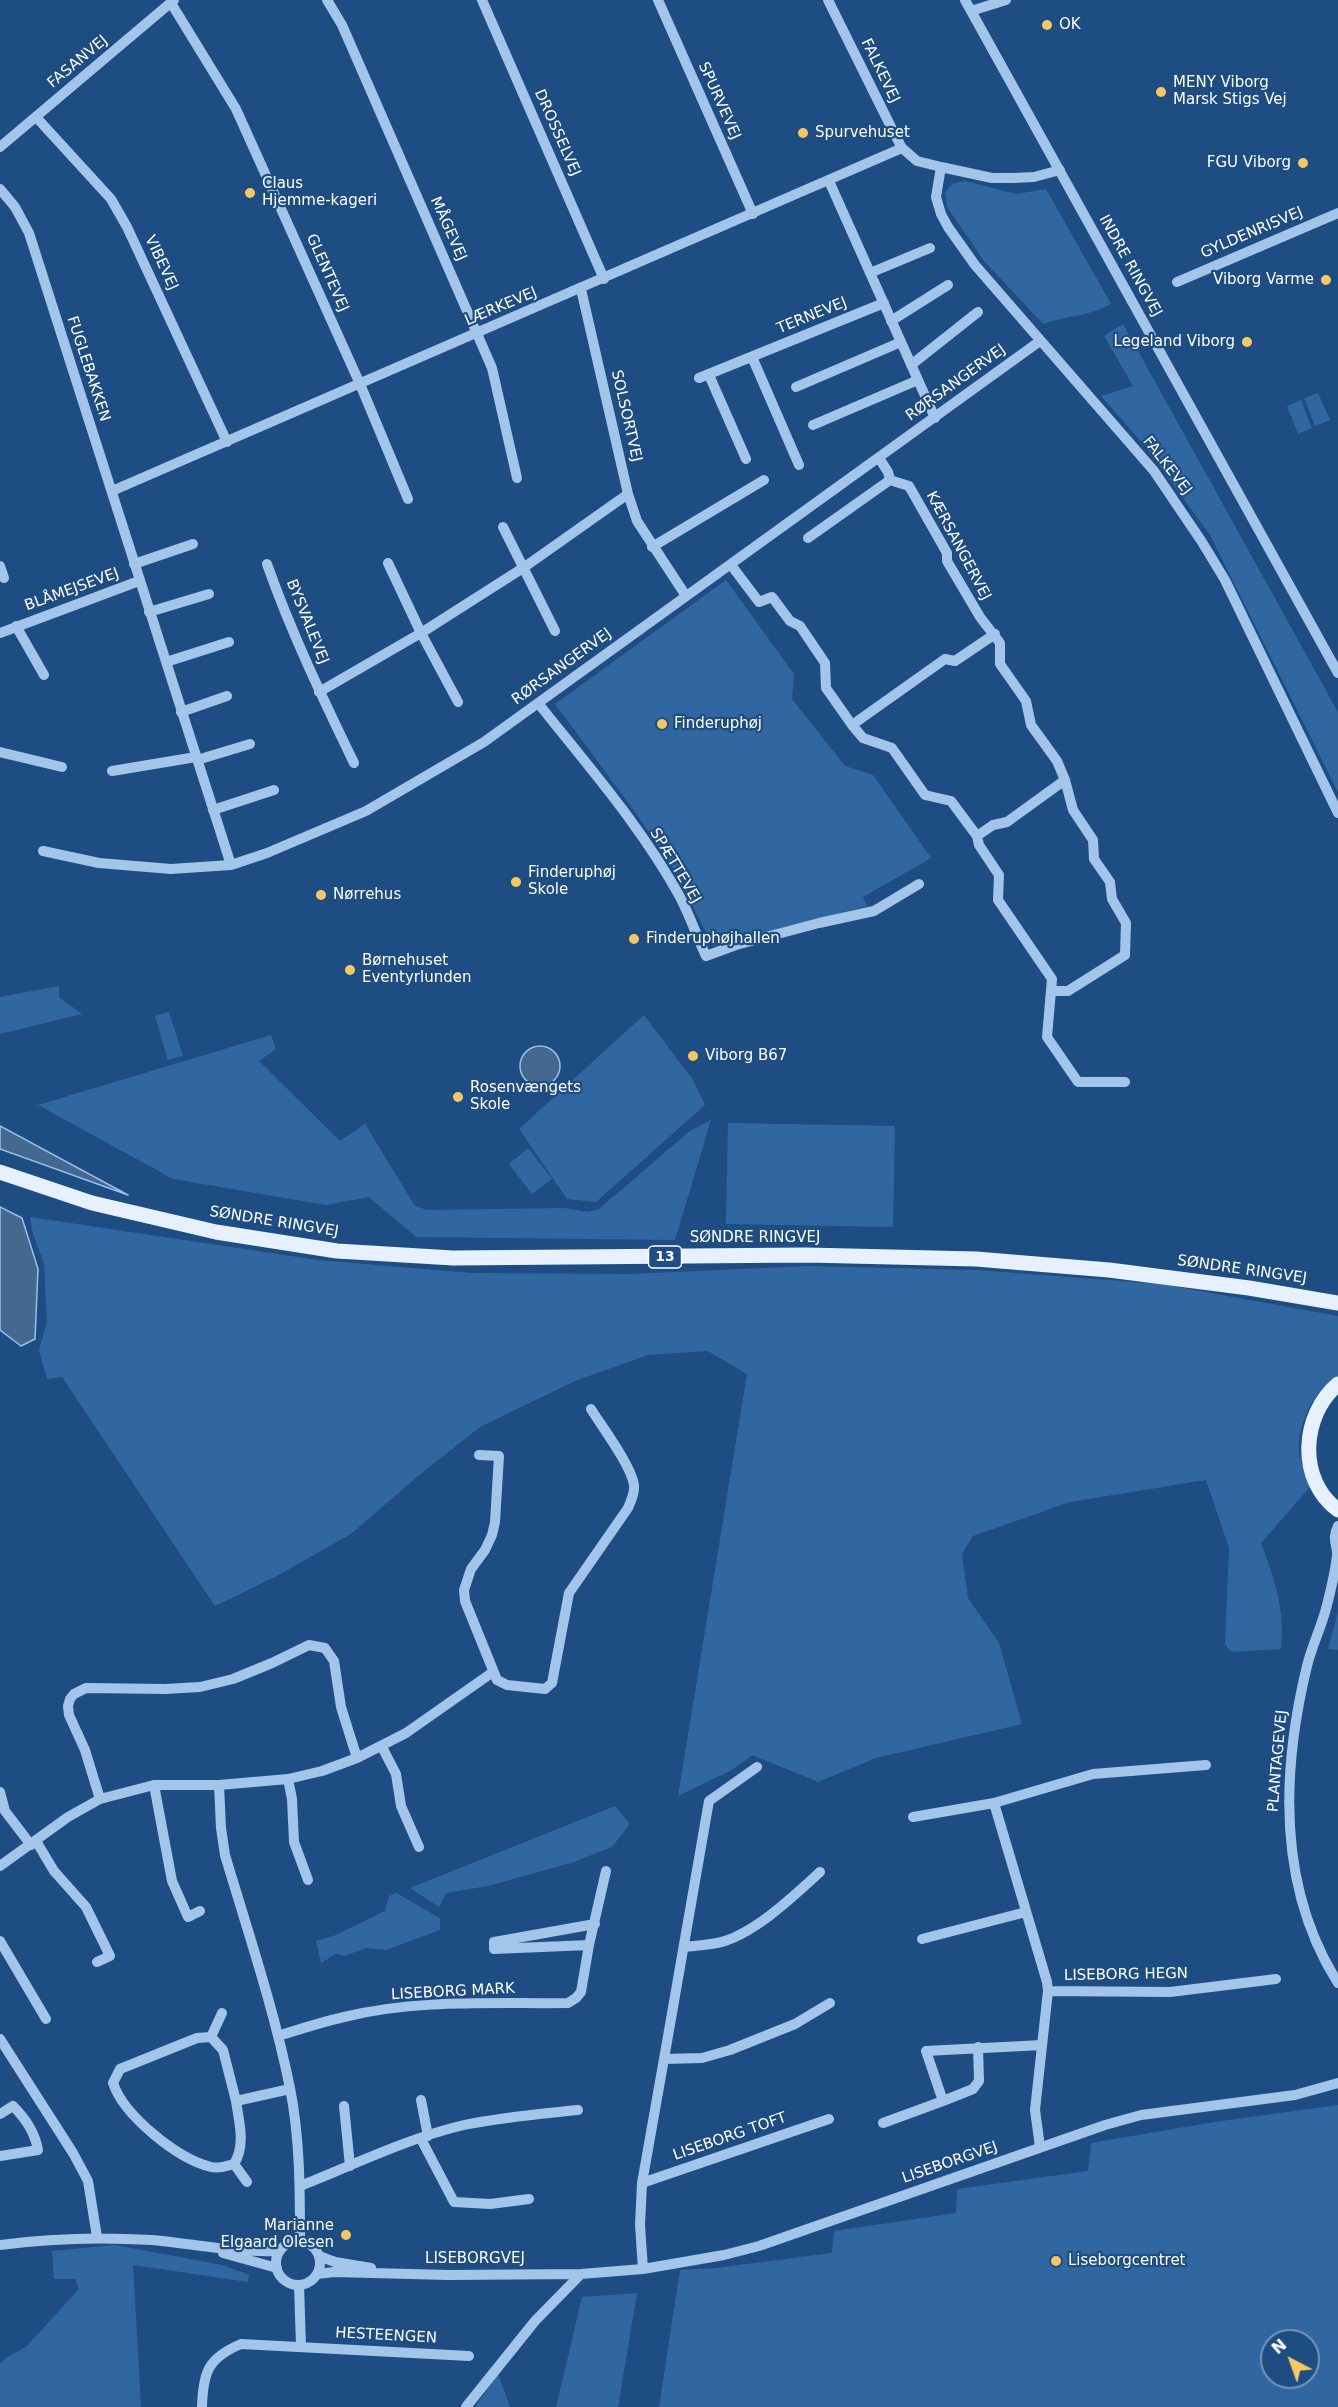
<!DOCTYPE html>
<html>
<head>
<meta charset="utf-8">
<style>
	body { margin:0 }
	#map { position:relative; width:1338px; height:2407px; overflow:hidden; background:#1d4d82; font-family:"DejaVu Sans",sans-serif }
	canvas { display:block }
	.north { position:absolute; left:1260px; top:2329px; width:60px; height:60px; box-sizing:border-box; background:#1d4d82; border:2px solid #7794b4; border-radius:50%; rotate:319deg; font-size:16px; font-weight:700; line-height:24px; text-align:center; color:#fff }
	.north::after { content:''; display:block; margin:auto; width:21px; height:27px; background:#f9c762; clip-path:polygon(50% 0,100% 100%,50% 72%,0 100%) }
</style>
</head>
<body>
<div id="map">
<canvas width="1338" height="2407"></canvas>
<div class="north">N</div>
</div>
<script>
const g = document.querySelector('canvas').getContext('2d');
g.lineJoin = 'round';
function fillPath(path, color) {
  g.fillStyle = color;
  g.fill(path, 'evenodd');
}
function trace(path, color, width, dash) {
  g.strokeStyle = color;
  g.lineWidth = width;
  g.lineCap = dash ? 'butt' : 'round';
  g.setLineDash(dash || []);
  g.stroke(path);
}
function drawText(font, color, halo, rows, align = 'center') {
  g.font = font + ' "DejaVu Sans",sans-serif';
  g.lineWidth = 4.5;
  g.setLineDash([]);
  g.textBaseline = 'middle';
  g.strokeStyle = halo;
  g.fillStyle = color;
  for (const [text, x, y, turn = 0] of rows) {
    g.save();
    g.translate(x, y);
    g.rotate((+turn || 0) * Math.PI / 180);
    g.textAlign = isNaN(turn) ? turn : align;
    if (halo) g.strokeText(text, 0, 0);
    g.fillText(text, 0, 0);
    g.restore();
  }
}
const green = new Path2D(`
	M965,181L1016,194L1046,189L1111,304C1088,317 1068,315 1043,324L984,261L947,207L945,192L952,184Z
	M1123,324L1338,712V792L1210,535L1145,446L1101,396L1133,386L1104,336Z
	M1318,393L1330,420L1315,426L1304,398Z
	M1301,400L1312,428L1298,434L1287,406Z
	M726,580L794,674L792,699L845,766L873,775L931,858L863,897L867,906L713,946L672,866L633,809L555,704Z
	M59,986V997L82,1014L0,1034V997Z
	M169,1012L183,1056L168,1060L155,1016Z
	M644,1015L693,1080L705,1105L596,1202L567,1199L519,1129Z
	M271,1035L276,1049L259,1061L340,1141L365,1124L415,1206L427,1210L564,1208L588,1212L599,1209L690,1131L711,1120L675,1240L416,1237L369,1197L326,1205L173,1179L38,1105Z
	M728,1123L895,1126L893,1227L726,1224Z
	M528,1148L552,1179L532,1194L509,1164Z
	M30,1217L318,1260L472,1273L631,1274L807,1266L976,1270L1161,1284L1338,1316V1377C1314,1390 1297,1424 1299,1452C1300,1463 1307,1476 1310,1487L1261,1543C1275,1581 1285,1608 1281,1649L1231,1652L1225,1644L1229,1548L1206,1480L1070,1502L973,1536L962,1554L968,1598L999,1643L1022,1724L876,1758L818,1782L752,1755L732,1770L678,1796L747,1374L708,1351L648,1355L575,1381L480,1427L417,1477L351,1534L275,1577L215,1606L62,1377L47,1379L39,1350L47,1322L44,1264L33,1234Z
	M1338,1612V1650L1328,1649Z
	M615,1806L630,1824L612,1847L574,1862L488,1886L446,1893L439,1907L410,1888Z
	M396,1893L440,1918V1930L386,1950L365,1948L345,1956L336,1954L321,1963L316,1941L336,1935L385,1911L389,1896Z
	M1338,2105V2407H659L680,2270L716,2268L832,2253L834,2231L956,2213L957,2189L1088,2171L1091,2143L1214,2122ZM1272,2341H1308V2377H1272Z
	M115,2245L222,2265L249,2275L248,2282L133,2265L141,2407H0V2364L7,2357L26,2347L79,2289L75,2279H54L52,2251Z
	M637,2293L618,2407H556L582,2297Z
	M498,2374L510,2407H475Z`);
const water = new Path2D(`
	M520 1066a20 20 0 1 1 40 0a20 20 0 1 1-40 0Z
	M0,1126L128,1195L0,1149Z
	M0,1207L22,1218L38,1269L35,1339L21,1346L0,1330Z`);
const minor = new Path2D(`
	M327,0L342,25L492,368L517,478
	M482,0L604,279
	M658,0L753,214
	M828,0L894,133L902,148L917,161L941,167L992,178H1013L1034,177L1060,170
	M965,0L1338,673
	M171,3L236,109L360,384L408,499
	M971,11L1006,0
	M36,117L111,199L127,227L227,442
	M0,147L174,0
	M941,167L936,197L941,214L948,227L975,265L1154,471L1202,542L1225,580L1338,813
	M829,181L935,418
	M0,189L15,207L29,233L231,865
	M870,273L930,248
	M1177,282L1338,213
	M581,289L628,494L637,521L686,596
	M891,321L948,285
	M752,357L799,465
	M911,365L978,312
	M709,375L746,459
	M699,378L884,303
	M796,387L901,342
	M813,425L918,380
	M879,458L888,472L890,480
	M112,491L902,148
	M503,527L555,631
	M808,538L890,480L909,486L947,553V561L980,617L1000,643V664L1026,701L1031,725L1057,761L1065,780L1073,810L1093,840L1094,859L1110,882L1112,899L1126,923L1125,955L1068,991H1051
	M652,547L764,480
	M388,563L421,633L458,702
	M134,564L193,544
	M267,564C291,632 322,697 354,763
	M731,565L759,602L772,597L790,621L800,626L825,663L826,688L852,725L863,738L892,748L925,795L951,801L977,836L979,845L999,875L998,900L1052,979L1047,1037L1078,1082H1125
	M0,566L4,578
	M149,612L209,594
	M16,626L44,675
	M0,633L139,581
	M166,662L229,642
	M319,692L421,633L523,568L628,494
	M538,703C587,765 642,827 680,897C690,916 697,937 706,956L736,945L819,923L874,911L919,884
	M181,712L227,696
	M852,725L945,659L955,661L995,634
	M0,752L62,767
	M197,760L250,744
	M112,771L196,757
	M213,810L274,790
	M977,836L993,825L1007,822L1065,780
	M43,851L99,863L171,869L231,865L267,853L366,811L484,742L1040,341
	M479,1455L499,1456L495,1522L492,1535L485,1550L471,1569L464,1590L465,1601L497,1680L507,1685L545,1689L552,1683L569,1593L628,1508C631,1501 635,1493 634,1485C631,1465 602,1427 591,1409
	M1338,1526C1331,1540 1338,1545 1337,1556C1335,1573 1331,1589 1327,1605C1322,1626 1312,1645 1307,1666C1281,1773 1277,1887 1338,1983
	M382,1747L396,1774L401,1806L419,1847
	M288,1779L292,1799L294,1842L308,1880
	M154,1785L172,1881L188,1917L200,1911
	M219,1785L221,1828L225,1855C248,1932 274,2009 290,2088C300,2138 300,2190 300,2242
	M0,1792L5,1811L31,1845
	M100,1799L85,1750L69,1715L68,1706L70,1699L74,1694L86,1688L165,1689L200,1687L233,1679L272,1663L309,1645L325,1648L334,1661L341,1707L357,1758
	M994,1803L1047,1982L1048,1991L1035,2110L1040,2147
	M913,1817L994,1803L1093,1774L1206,1765
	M36,1841L54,1871L86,1907L110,1956L97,1962
	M0,1866L68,1817L100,1799L154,1785H219L288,1779L322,1771L357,1758L406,1733L493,1672
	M922,1939L1026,1912
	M0,1941L46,2019
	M589,1945L494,1949V1942L595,1924
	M684,1947C695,1946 706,1945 717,1943C752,1936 794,1896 820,1872
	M1048,1991L1170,1992L1276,1979
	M278,2036C300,2029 322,2022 344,2017C416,1999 494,2004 568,2003L576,1998L581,1992L589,1945L606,1871
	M211,2037L222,2013
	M0,2039L73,2153L88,2181L97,2237
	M978,2047L979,2081L973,2089L943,2101L926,2051L1042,2045
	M664,2059L709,1801L757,1767
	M421,2100L428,2136
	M236,2101C239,2122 246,2145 234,2164C227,2166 219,2169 211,2167C178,2159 124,2116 113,2083L120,2069L197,2038L211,2037L223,2050L236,2101L290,2089
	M344,2106L350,2166
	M0,2114L13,2106C26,2119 35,2132 38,2150L0,2156
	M883,2123L943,2101
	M421,2139L454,2202L490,2204L529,2199
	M234,2164L247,2182
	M642,2183L664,2059L702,2058L730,2050L795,2024L830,2003
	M300,2186C353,2165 408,2138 464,2125C502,2117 540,2114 578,2110
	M276 2263a22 22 0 1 1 44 0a22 22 0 1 1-44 0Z
	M0,2245C51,2238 101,2237 152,2240C195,2244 237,2253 280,2251
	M223,2253L277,2268
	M319,2256L335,2262L371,2268
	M643,2269L640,2225L642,2183L829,2119
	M317,2274L334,2272L448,2275L581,2274L643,2269L724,2255L759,2246L1105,2125L1141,2115L1295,2095L1338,2083
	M299,2285L301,2346
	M202,2407C203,2372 208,2358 241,2344L469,2356
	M466,2407L535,2321L581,2274`);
const major = new Path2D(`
	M0,1172L92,1203L216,1232L337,1251L453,1258L807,1255L976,1259L1109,1270L1249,1288L1338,1303
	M1338,1384C1301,1415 1297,1480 1338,1510`);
const markers = [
	[1047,25,6,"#f9c762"],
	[1161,92,6,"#f9c762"],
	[803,133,6,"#f9c762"],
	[1303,163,6,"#f9c762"],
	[250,193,6,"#f9c762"],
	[1326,280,6,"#f9c762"],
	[1247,342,6,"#f9c762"],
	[662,724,6,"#f9c762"],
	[516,882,6,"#f9c762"],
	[321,895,6,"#f9c762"],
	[634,939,6,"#f9c762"],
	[350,970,6,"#f9c762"],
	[693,1056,6,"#f9c762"],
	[458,1097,6,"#f9c762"],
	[346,2235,6,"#f9c762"],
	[1056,2261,6,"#f9c762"]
];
const shields = [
	[665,1257,33]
];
const shieldNames = [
	["13",665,1257]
];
const poiNames = [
	["OK",1059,25],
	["MENY Viborg",1173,83],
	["Marsk Stigs Vej",1173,100],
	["Spurvehuset",815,133],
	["FGU Viborg",1291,163,"right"],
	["Claus",262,184],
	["Hjemme-kageri",262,201],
	["Viborg Varme",1314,280,"right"],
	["Legeland Viborg",1235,342,"right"],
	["Finderuphøj",674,724],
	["Finderuphøj",528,873],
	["Skole",528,890],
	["Nørrehus",333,895],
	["Finderuphøjhallen",646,939],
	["Børnehuset",362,961],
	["Eventyrlunden",362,978],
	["Viborg B67",705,1056],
	["Rosenvængets",470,1088],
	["Skole",470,1105],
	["Marianne",334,2226,"right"],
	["Elgaard Olesen",334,2243,"right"],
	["Liseborgcentret",1068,2261]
];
const streetNames = [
	["FASANVEJ",78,62,-40],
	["FALKEVEJ",880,71,64],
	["SPURVEVEJ",719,101,66],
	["DROSSELVEJ",557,133,66],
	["MÅGEVEJ",448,229,66],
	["GYLDENRISVEJ",1252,233,-23],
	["VIBEVEJ",161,263,65],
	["INDRE RINGVEJ",1130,266,61],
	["GLENTEVEJ",327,273,66],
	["LÆRKEVEJ",501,307,-23],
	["TERNEVEJ",812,316,-22],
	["FUGLEBAKKEN",88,369,72],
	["RØRSANGERVEJ",956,383,-36],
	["SOLSORTVEJ",626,416,77],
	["FALKEVEJ",1167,466,52],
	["KÆRSANGERVEJ",958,546,62],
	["BLÅMEJSEVEJ",72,590,-20],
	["BYSVALEVEJ",307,622,68],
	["RØRSANGERVEJ",562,667,-36],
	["SPÆTTEVEJ",675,866,59],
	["SØNDRE RINGVEJ",274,1222,9],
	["SØNDRE RINGVEJ",755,1238],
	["SØNDRE RINGVEJ",1242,1270,8],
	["PLANTAGEVEJ",1278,1761,-85],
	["LISEBORG HEGN",1126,1975,-1],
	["LISEBORG MARK",453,1992,-3],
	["LISEBORG TOFT",730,2137,-19],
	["LISEBORGVEJ",950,2163,-19],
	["LISEBORGVEJ",475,2259],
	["HESTEENGEN",386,2336,3]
];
fillPath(green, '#3167a0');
fillPath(water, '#45688e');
trace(water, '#96c1eb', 1.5);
trace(minor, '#a3c5e9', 10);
trace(major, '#e6f0fe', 15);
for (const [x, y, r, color] of markers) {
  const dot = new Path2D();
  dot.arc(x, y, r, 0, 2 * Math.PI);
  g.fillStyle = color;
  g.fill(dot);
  trace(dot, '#1d4d82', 2);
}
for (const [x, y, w] of shields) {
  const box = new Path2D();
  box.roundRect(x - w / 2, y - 11, w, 22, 4.5);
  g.fillStyle = '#1d4d82';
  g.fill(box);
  trace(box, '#fff', 1.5);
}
drawText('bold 14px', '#fff', null, shieldNames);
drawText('15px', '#fff', '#1d4d82', poiNames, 'left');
drawText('15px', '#fff', '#1d4d82', streetNames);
</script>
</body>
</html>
